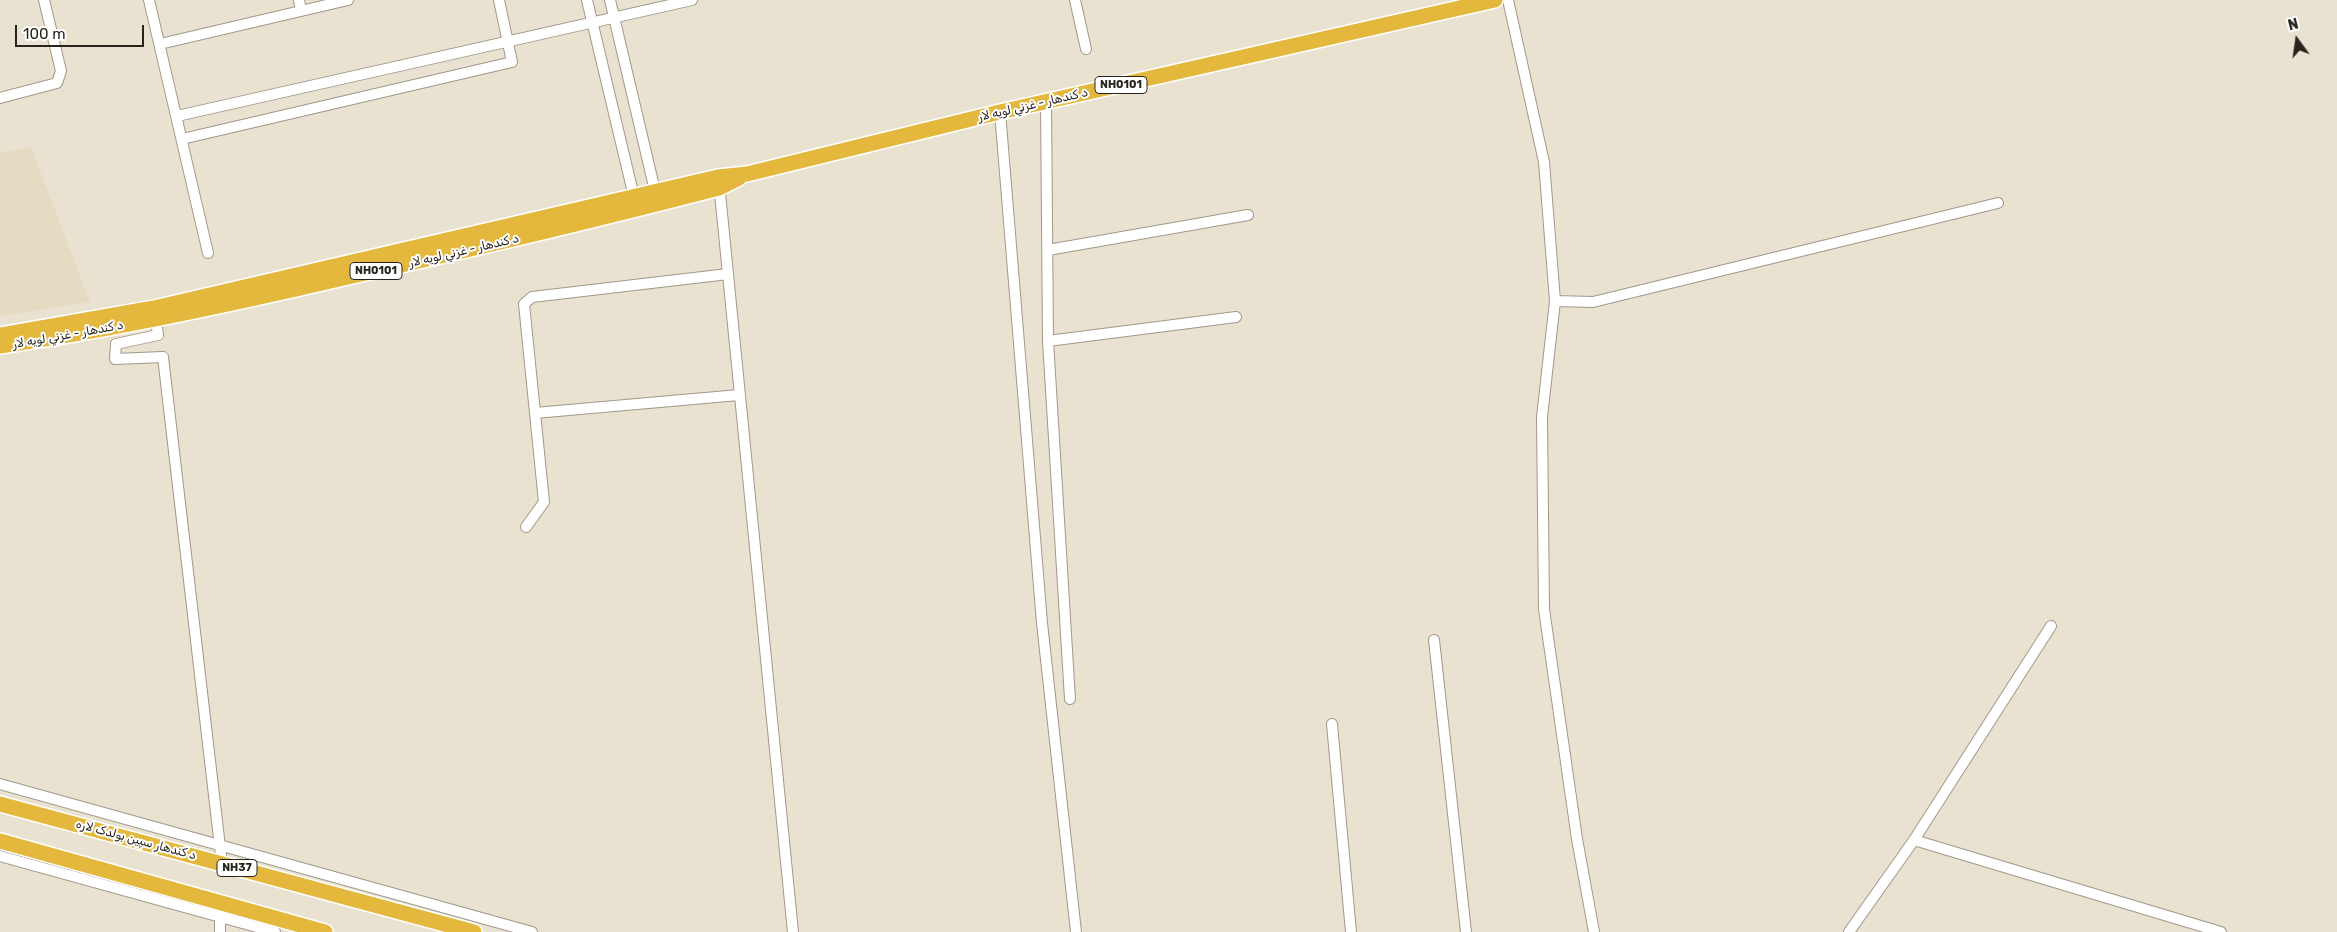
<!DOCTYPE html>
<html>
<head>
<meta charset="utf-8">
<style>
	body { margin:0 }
	#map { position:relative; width:2337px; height:932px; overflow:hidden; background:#e9e2d1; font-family:Rubik,sans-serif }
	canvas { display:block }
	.north { position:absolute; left:2272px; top:15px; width:50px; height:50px; -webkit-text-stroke:4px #fff; paint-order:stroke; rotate:346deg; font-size:14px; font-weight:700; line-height:20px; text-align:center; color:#27241e }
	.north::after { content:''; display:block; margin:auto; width:18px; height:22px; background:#27241e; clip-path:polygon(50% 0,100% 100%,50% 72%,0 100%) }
	.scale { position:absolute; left:15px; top:25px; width:129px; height:22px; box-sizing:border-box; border:2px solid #27241e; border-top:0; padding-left:6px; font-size:15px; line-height:18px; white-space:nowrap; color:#27241e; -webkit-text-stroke:4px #fff; paint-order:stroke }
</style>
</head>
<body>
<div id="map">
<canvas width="2337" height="932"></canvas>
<div class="north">N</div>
<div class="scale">100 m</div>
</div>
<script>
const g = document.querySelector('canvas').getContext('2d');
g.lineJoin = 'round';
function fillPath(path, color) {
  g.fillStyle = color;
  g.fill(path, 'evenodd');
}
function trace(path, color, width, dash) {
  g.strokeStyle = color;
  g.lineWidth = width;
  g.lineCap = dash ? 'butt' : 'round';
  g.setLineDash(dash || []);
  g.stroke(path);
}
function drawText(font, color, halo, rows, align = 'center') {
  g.font = font + ' Rubik,"Noto Sans Arabic",sans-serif';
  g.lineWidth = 4;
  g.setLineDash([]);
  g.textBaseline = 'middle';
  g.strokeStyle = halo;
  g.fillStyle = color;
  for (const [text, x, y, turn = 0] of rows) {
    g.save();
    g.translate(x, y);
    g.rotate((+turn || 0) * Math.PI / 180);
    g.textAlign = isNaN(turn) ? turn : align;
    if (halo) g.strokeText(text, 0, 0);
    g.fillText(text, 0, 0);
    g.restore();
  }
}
const built = new Path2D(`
	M31,147L90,302L0,316V153Z`);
const minor = new Path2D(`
	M149,0L208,253
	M299,0L301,11
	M587,0L635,201
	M610,0L656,195
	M1075,0L1086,49
	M1508,0L1544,162L1555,301L1542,417L1544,609L1577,839L1594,932
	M160,44L348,0
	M0,98L57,83L61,71L44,0
	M1046,102L1048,341L1070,699
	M1000,112L1042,623L1076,932
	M177,116L692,0
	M182,139L512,62L499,0
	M719,183L793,932
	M1048,250L1248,215
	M1555,301L1593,302L1998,203
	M155,313L158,335L116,344L115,359L163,357L222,864
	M1048,341L1236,317
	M535,413L739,395
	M526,527L544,502L524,304L532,297L728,274
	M1434,640L1466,932
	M1332,724L1351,932
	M0,784L532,932
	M1914,840L2221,932
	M0,856L275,932
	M220,932V917
	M1849,932L1914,840L2051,626`);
const highway = new Path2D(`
	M0,335L154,308L718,177L747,174L1000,112L1495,0
	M0,346C117,329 233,304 348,277C473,249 596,220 719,188L739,178
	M0,804L474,932
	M0,841L325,932`);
const shields = [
	[1121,85,52],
	[376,271,52],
	[237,868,40]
];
const shieldNames = [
	["NH0101",1121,85],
	["NH0101",376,271],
	["NH37",237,868]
];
const streetNames = [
	["د کندهار - غزني لويه لار",1033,105,-13],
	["د کندهار - غزني لويه لار",464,251,-13],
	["د کندهار - غزني لويه لار",68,335,-10],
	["د کندهار سپین بولدک لاره",136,840,15]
];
fillPath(built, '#e5dbc2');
trace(minor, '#a09989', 12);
trace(highway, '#fff', 18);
trace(minor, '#fff', 10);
trace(highway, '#e4b83d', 15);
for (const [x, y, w] of shields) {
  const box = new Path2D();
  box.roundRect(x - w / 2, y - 8.5, w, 17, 4);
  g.fillStyle = '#fff';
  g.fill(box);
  trace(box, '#27241e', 1);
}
drawText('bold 11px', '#27241e', null, shieldNames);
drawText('12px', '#27241e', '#fff', streetNames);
</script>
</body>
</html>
